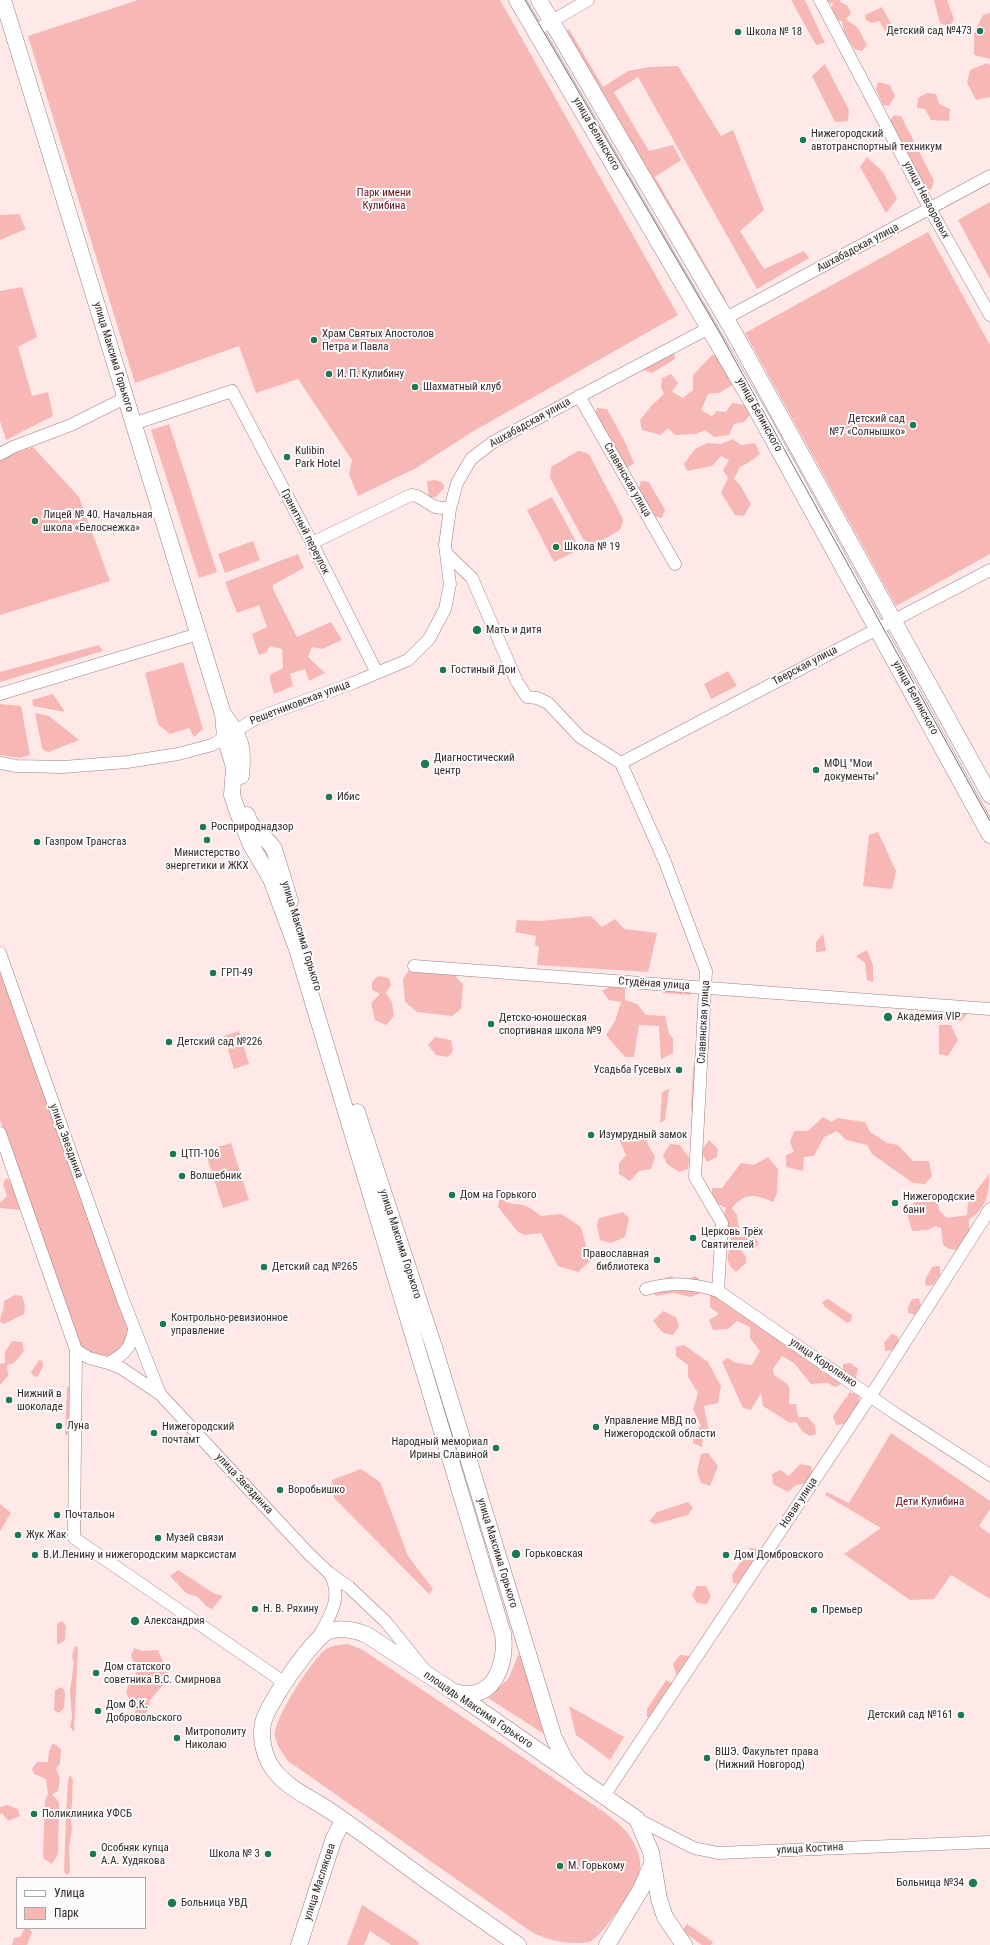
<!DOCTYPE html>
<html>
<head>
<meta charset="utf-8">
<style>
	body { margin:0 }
	#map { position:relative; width:990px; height:1945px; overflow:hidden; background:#ffe9e8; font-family:"Roboto Condensed",sans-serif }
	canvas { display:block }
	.legend { position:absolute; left:16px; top:1877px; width:130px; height:52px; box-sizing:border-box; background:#fcfcfc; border:1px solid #aca8a8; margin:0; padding:5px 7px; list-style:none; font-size:12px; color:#342a29 }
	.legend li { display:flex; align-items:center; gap:8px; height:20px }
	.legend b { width:20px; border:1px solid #aca8a8 }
</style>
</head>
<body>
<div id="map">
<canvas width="990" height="1945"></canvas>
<ul class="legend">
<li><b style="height:5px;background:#fff"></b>Улица</li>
<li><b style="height:11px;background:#f7b7b5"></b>Парк</li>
</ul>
</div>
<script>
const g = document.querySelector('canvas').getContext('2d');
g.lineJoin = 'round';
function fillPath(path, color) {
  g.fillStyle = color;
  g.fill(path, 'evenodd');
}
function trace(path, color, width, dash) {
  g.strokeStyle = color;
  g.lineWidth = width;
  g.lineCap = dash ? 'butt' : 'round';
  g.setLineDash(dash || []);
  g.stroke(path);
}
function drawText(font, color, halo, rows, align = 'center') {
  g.font = font + ' "Roboto Condensed",sans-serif';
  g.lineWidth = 4;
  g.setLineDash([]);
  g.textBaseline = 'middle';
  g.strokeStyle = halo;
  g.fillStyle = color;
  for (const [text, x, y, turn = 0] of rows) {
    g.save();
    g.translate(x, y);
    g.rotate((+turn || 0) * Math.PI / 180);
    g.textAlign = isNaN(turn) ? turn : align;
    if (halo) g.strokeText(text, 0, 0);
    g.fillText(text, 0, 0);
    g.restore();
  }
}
const green = new Path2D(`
	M138,0H500L678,315L472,432L416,468L358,496L349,474L352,460L298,379L256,393L239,346L135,383L28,36Z
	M791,0H805L825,43L816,45Z
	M825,0H840V2L847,5L851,13L846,19L858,28L867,45L862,51L854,49L844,32L842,21L836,20L831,9L833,4Z
	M934,0H947L954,19L949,27L940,23Z
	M882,7L894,29L891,36L886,33L879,21L872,23L866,20L865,15Z
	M989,13H990V59L974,55V33L983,15Z
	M569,29L603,87L628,71L649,67L678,66L721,136L733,130L764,210L740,231L764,269L804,251L809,258L757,289L638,77L614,92L649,151L673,145L681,160L655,177L727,302L719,297L566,32Z
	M987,63L990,65V97L976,100L967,83L970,70Z
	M825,64L849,110L848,121L835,122L812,76Z
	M878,82L890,85L895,96L889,106L883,105L876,89Z
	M927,93L936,94L939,104L950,109L949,121L931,120L925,109L917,108L918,98Z
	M894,115L901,116L934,181L931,190L922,187L889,122Z
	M867,157L883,172L897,199L886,213L860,167Z
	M990,202V279L958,220Z
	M19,214L26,229L0,240V215Z
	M928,232L990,345V554L896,606L745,333Z
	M22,287L37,337L18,347L32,396L48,392L53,416L6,440L0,421V291Z
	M674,351L675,359L652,373L644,370V359Z
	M712,355L720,356L733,376L732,385L719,393L708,394L701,410L712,416L717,411L726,412L732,403L747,405L750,415L744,422L734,424L729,435L714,437L705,430L696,434L675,435L668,428L661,435L642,430L640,420L651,406L664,394L661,387L662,378L671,374L678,383L672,392L683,398L693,390V375Z
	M597,408L607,409L624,440L634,463L624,470L594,417Z
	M169,424L217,572L199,578L151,430Z
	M733,439L741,445L755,443L760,454L748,463L740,467L734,479L740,485L751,504L744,516L735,515L721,493L728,478L723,470L729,460L721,456L712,466L687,471L684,464L695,449L707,443L721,444Z
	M33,447L79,497L110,581L0,615V458Z
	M578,451L587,453L590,456L622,517L623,521L620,530C610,535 594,549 583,539L550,478L551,467Z
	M435,480L441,482L444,485V488L436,497H429L427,481Z
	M641,481L649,482L665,510L662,518L652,516L638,492Z
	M552,497L580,549L554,562L527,510Z
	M253,541L260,560L225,573L218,554Z
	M298,554L304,568L273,585V589L297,637L331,622L342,640L322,649L312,647L308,657L325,673L309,681L305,669L290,674L293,686L274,694L270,680V675L283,668L282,649L270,646L266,653L259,655L252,634L267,627L259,605L237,613L225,582Z
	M99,645L103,651L0,682V672Z
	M183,662L203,729L194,737L189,728L170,734L158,724L145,673Z
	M728,671L737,686L711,699L704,684Z
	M53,694L65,712L33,706L32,700Z
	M0,704L21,706L30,755L20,758L0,755Z
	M35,713L49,716L79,740L49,752L45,751L42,748Z
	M878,832L896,871L892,889L863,886L869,835Z
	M591,916L602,927L615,919L624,929L657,933L648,972L537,965L539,947L535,945L536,936L515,932L517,920L541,921Z
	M823,934L826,951L816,952V942Z
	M867,950L873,965V982L867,980L865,963L856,956Z
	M410,968L451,972L463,984L461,1009L452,1016L417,1012L405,1002L403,979Z
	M0,970L129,1329L123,1347L110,1356L92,1354L82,1347L79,1341L0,1120Z
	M378,976L389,978L391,985L386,993L392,1002L394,1016L386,1025L375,1020L371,1003L380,994L372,990V982Z
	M613,984L625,988V1000L637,1004L646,1015L665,1016L669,1034L673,1038V1053L661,1059L659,1026L639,1025L634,1057H625L606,1035L615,1021L621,1002L609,1000L602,991Z
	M663,989L691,992V995L663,993Z
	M945,1005L964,1007L967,1014L961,1021L943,1020L940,1013Z
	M939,1025H951L958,1040L948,1056L939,1054Z
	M239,1031L249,1064L234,1069L224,1036Z
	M435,1037L451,1040L453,1051L448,1057L436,1055L428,1045Z
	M693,1067H696L694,1112L691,1111Z
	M669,1089L665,1120L660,1123L662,1092Z
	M823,1117L832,1122L837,1118L865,1122L870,1132L887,1143L898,1145L913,1161H929L932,1176L925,1184L913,1183L872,1154L867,1145L846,1140L837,1131L824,1137L814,1156L804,1157L803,1171L786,1167V1155L794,1152L790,1142L794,1131H808Z
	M630,1132L644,1137L655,1157L651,1169L639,1171L630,1181L619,1174V1163L626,1155L619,1139Z
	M709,1140L718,1149L717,1157L707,1162L701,1151Z
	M231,1143L249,1200L223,1208L205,1151Z
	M670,1144L680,1145L689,1158L688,1169L679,1172L667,1164L663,1155Z
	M768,1157L778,1169L777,1193L773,1202C755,1194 745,1192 732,1208L737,1215L740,1237H754L759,1243L754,1250L744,1246L740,1249L746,1257V1263L736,1272C724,1261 727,1257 732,1242L723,1218L726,1208L712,1201V1188H722L741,1163L754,1165Z
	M989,1174C990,1192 986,1210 969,1219V1233L957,1250L949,1249L943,1245L941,1228L935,1226L928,1230L912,1231L907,1214L920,1193L937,1197L939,1210L947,1218L967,1215L968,1202Z
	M6,1178L12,1182L22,1206L19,1210L0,1208V1203L7,1196L3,1184Z
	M500,1194C509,1209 516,1201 528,1207C532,1209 537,1213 541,1216L561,1214L581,1227L590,1261L578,1272L558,1266L541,1233L525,1235L518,1232L498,1207Z
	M623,1212L629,1218L625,1237L611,1243L600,1240L597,1226L599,1218Z
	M940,1266V1275L933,1285L926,1286L925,1280L932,1267Z
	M671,1276L682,1282L695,1276L704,1283V1292L691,1297L674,1293L656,1296L652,1291L653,1284Z
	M710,1294L719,1296L819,1363L823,1373L832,1371L840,1377V1385L835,1387L828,1383L811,1384L794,1363L782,1356L773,1369L774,1375C792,1387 790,1383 789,1404H796L798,1417H807L815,1425L816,1434L810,1436L802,1431L796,1422L790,1423L763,1406L761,1393L751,1410L743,1408L722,1362L727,1358L736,1363L752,1365L760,1351L750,1338V1327L737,1321L728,1329L713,1330L709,1320L719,1314L710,1307Z
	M15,1295L22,1296L25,1306L24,1314L4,1324L0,1322C0,1314 5,1310 4,1301Z
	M919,1298L921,1307L916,1315L908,1313V1307L912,1299Z
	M828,1299L852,1315L851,1321L847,1323L825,1307L822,1302Z
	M663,1311L676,1317L679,1326L673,1335L663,1333L653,1321Z
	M891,1334L897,1336L899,1341L893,1350L885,1351L884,1343Z
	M12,1341L22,1342L24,1351L14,1363L7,1365L8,1376L0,1385V1364L5,1363V1352Z
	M684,1345L708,1362L721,1386L718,1403L704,1406L709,1432L703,1437L702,1447L693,1443V1432L701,1426L693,1409L698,1393L688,1377V1365L676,1356V1347Z
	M39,1360L42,1361L43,1366L38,1376L34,1377L31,1372Z
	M850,1363L858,1369L856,1378H851L843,1372V1364Z
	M67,1387H70L68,1434L65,1436Z
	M850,1392L859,1395V1404L845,1424L836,1425L833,1416Z
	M891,1433L990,1501V1509L979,1526L990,1534V1599L951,1575L934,1599L910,1600L844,1554L881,1528L825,1495L827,1492L849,1503Z
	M708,1453L718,1466L710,1486L701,1483L697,1471L701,1454Z
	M800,1464L811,1466L813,1475L807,1483L796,1485L788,1492L773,1484L772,1474L780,1470L789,1476Z
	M361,1469L380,1482L408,1556L433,1589L429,1594L334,1498L332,1480Z
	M688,1502L693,1508L688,1515L655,1524L649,1521L657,1512Z
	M0,1504L11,1513L0,1531Z
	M750,1548L757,1549L759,1557L742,1584L733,1583L732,1575Z
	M178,1570L215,1594L221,1595L222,1597L212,1609L206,1606L198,1597L186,1593L170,1576Z
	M697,1586H706L711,1596L707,1604L697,1603L692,1595Z
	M62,1621L66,1626L65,1640L57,1645V1624Z
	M348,1644L363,1650L601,1810C616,1821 630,1831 637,1850C641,1858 641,1869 638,1877C633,1889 601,1939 589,1942C569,1945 551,1941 533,1933L288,1761C283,1754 277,1746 275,1737C272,1721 312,1660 325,1650C331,1645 341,1645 348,1644Z
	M75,1646L78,1648L74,1732L70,1727L72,1718L70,1690L74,1663L72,1656Z
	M134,1648L142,1651L158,1650L163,1662L169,1669L163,1685L150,1700L148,1710L138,1723L134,1722L132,1717L136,1710L134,1702L129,1699L126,1692L129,1684L137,1679L135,1666L131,1656Z
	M518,1655L521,1657L544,1734L488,1698L509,1678Z
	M680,1655L689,1656L692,1666L687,1675L676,1674L673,1664Z
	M666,1680L674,1684L658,1716L647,1717V1709Z
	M62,1687L65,1692L64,1708L59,1713L54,1710L55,1690Z
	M569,1706L624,1737L610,1760L576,1735Z
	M53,1743L61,1749L60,1763L56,1769L60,1778L58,1791L52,1794L59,1802L58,1854L52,1864L43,1858L45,1801L48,1794L46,1779L34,1774L32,1769L37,1762H48L49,1751Z
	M70,1775L73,1780L71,1820L72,1829L69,1847L70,1871L68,1875L64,1872C65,1841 66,1811 68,1781Z
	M7,1805L18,1809L20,1816L8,1821L2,1813L0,1814V1807Z
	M362,1905L419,1942L418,1945H391L370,1931L364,1945H347Z
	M687,1924L713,1942L711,1945H702L682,1931Z
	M25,1928H29L32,1932L27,1945H12L14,1938L20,1937Z`);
const minor = new Path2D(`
	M820,0L930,209L990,315
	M535,31L588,0
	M726,318L990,176
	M579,396L675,564
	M133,424L232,391L312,543L377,673
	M0,454L13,447L71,425L125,398
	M312,543L411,495L417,496L435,507L450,509
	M447,554L472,578L517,682L527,697L537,698L548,703L580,737L621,763L665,862L706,971L695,1177L722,1223L718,1291
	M0,694L198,634
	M0,763L16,766L63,767L127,762L178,754L212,745L255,719L353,683L408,660L429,639L445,609L450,584L445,545L450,509L457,483L471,459L493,442L709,328
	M621,763L990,570
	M0,953L122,1297L160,1394
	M414,966L990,1009
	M0,1133L76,1350L74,1538L285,1683
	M646,1289C672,1282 692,1283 718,1291L896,1414L990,1475
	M76,1350L89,1358L108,1363L121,1368L160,1394L308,1553L329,1573L349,1587L386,1622L423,1668
	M108,1363C126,1354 131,1347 134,1329
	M318,1638C330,1616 343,1598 330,1574
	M604,1796L877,1386L990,1209
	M637,1819L694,1848L718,1853L990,1842`);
const major = new Path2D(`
	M3,0L223,714L225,737L234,767L232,795L238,813L251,845L271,879L297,949L503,1634C506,1656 499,1693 469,1694C464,1694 459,1693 454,1692
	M517,0L759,414L990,835
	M539,0L732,329L990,795
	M224,715C241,738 244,747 241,776
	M247,815C251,831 266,836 274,849L290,901
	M357,1112L434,1347L554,1738L565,1760L580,1780
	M299,1945L334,1838L343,1821
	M518,1945C490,1925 462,1906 434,1886C399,1861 364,1834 329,1810C309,1797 287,1788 273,1769C264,1756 260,1739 263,1723C267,1705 313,1637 329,1631C343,1627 355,1630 367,1635L454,1692L637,1819L651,1852L659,1899L665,1917L684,1945
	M607,1945L641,1889L652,1864`);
const tram = new Path2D(`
	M525,0L721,335L990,821`);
const markers = [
	[980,31,4,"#1d794f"],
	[738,32,4,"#1d794f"],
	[803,140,4,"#1d794f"],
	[314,340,4,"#1d794f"],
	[329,374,4,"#1d794f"],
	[415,387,4,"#1d794f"],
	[913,425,4,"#1d794f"],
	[287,457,4,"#1d794f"],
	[35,521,4,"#1d794f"],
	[556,547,4,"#1d794f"],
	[477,630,5,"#1d794f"],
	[443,670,4,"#1d794f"],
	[425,764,5,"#1d794f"],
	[816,770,4,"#1d794f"],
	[329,797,4,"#1d794f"],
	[203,827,4,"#1d794f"],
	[207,840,4,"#1d794f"],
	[37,842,4,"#1d794f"],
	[213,973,4,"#1d794f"],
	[888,1017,5,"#1d794f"],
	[491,1024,4,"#1d794f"],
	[169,1042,4,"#1d794f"],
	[679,1070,4,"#1d794f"],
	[591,1135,4,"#1d794f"],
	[173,1154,4,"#1d794f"],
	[182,1176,4,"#1d794f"],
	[452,1195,4,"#1d794f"],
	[895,1203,4,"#1d794f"],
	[693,1238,4,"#1d794f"],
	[657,1260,4,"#1d794f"],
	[264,1267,4,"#1d794f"],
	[163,1324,4,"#1d794f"],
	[9,1400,4,"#1d794f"],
	[59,1426,4,"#1d794f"],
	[596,1427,4,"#1d794f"],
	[154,1433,4,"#1d794f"],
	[496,1448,4,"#1d794f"],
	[280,1490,4,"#1d794f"],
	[57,1515,4,"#1d794f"],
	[18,1535,4,"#1d794f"],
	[158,1538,4,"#1d794f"],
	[516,1554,5,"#1d794f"],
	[35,1555,4,"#1d794f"],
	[726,1555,4,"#1d794f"],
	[255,1609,4,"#1d794f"],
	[814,1610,4,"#1d794f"],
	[135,1621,5,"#1d794f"],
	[96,1673,4,"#1d794f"],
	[98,1711,4,"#1d794f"],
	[961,1715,4,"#1d794f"],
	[177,1738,4,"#1d794f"],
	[707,1758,4,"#1d794f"],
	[34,1814,4,"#1d794f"],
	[93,1854,4,"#1d794f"],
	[268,1854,4,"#1d794f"],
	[560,1866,4,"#1d794f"],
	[973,1883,5,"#1d794f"],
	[172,1903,5,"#1d794f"]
];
const poiNames = [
	["Детский сад №473",972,31,"right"],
	["Школа № 18",746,32],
	["Нижегородский",811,134],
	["автотранспортный техникум",811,147],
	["Храм Святых Апостолов",322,334],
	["Петра и Павла",322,347],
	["И. П. Кулибину",337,374],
	["Шахматный клуб",423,387],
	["Детский сад",905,419,"right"],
	["№7 «Солнышко»",905,432,"right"],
	["Kulibin",295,451],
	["Park Hotel",295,464],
	["Лицей № 40. Начальная",43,515],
	["школа «Белоснежка»",43,528],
	["Школа № 19",564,547],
	["Мать и дитя",486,630],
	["Гостиный Дои",451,670],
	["Диагностический",434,758],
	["центр",434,771],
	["МФЦ \"Мои",824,764],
	["документы\"",824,777],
	["Ибис",337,797],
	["Росприроднадзор",211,827],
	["Газпром Трансгаз",45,842],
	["Министерство",207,853,"center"],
	["энергетики и ЖКХ",207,866,"center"],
	["ГРП-49",221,973],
	["Академия VIP",897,1017],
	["Детско-юношеская",499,1018],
	["спортивная школа №9",499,1031],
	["Детский сад №226",177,1042],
	["Усадьба Гусевых",671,1070,"right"],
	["Изумрудный замок",599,1135],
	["ЦТП-106",181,1154],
	["Волшебник",190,1176],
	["Дом на Горького",460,1195],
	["Нижегородские",903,1197],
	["бани",903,1210],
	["Церковь Трёх",701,1232],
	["Святителей",701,1245],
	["Православная",649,1254,"right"],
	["библиотека",649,1267,"right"],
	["Детский сад №265",272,1267],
	["Контрольно-ревизионное",171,1318],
	["управление",171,1331],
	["Нижний в",17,1394],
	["шоколаде",17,1407],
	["Управление МВД по",604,1421],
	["Нижегородской области",604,1434],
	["Луна",67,1426],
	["Нижегородский",162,1427],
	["почтамт",162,1440],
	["Народный мемориал",488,1442,"right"],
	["Ирины Славиной",488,1455,"right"],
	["Воробьишко",288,1490],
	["Почтальон",65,1515],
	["Жук Жак",26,1535],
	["Музей связи",166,1538],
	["Горьковская",525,1554],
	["В.И.Ленину и нижегородским марксистам",43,1555],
	["Дом Домбровского",734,1555],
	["Н. В. Ряхину",263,1609],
	["Премьер",822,1610],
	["Александрия",144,1621],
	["Дом статского",104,1667],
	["советника В.С. Смирнова",104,1680],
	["Дом Ф.К.",106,1705],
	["Добровольского",106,1718],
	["Детский сад №161",953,1715,"right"],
	["Митрополиту",185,1732],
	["Николаю",185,1745],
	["ВШЭ. Факультет права",715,1752],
	["(Нижний Новгород)",715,1765],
	["Поликлиника УФСБ",42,1814],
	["Особняк купца",101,1848],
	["А.А. Худякова",101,1861],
	["Школа № 3",260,1854,"right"],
	["М. Горькому",568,1866],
	["Больница №34",964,1883,"right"],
	["Больница УВД",181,1903]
];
const streetNames = [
	["улица Белинского",596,134,60],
	["улица Невзоровых",926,200,62],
	["Ашхабадская улица",858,248,-28],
	["улица Максима Горького",113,357,73],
	["улица Белинского",759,415,61],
	["Ашхабадская улица",530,423,-29],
	["Славянская улица",627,480,60],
	["Гранитный переулок",305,532,63],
	["Тверская улица",805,666,-28],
	["улица Белинского",915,698,61],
	["Решетниковская улица",300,703,-21],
	["улица Максима Горького",301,936,73],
	["Студёная улица",654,984,4],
	["Славянская улица",704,1022,-87],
	["улица Звездинка",66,1141,70],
	["улица Максима Горького",400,1244,72],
	["улица Короленко",823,1363,34],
	["улица Звездинка",244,1484,47],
	["Новая улица",799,1503,-56],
	["улица Максима Горького",497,1553,73],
	["площадь Максима Горького",478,1710,34],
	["улица Костина",810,1849,-3],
	["улица Маслякова",320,1882,-72]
];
const parkNames = [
	["Парк имени",384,193],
	["Кулибина",384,206],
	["Дети Кулибина",930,1502]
];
fillPath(green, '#f7b7b5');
trace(minor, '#9a8181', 13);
trace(major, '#9a8181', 17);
trace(minor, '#fff', 12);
trace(major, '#fff', 16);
trace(tram, '#7c6e6d', 1);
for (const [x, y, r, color] of markers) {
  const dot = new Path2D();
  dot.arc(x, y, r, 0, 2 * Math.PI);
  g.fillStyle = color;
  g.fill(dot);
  trace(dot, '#fcfcfc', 1.5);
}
drawText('11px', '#342a29', '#fcfcfc', poiNames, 'left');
drawText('11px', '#342a29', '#fcfcfc', streetNames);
drawText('11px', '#64121c', '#fcfcfc', parkNames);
</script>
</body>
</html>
